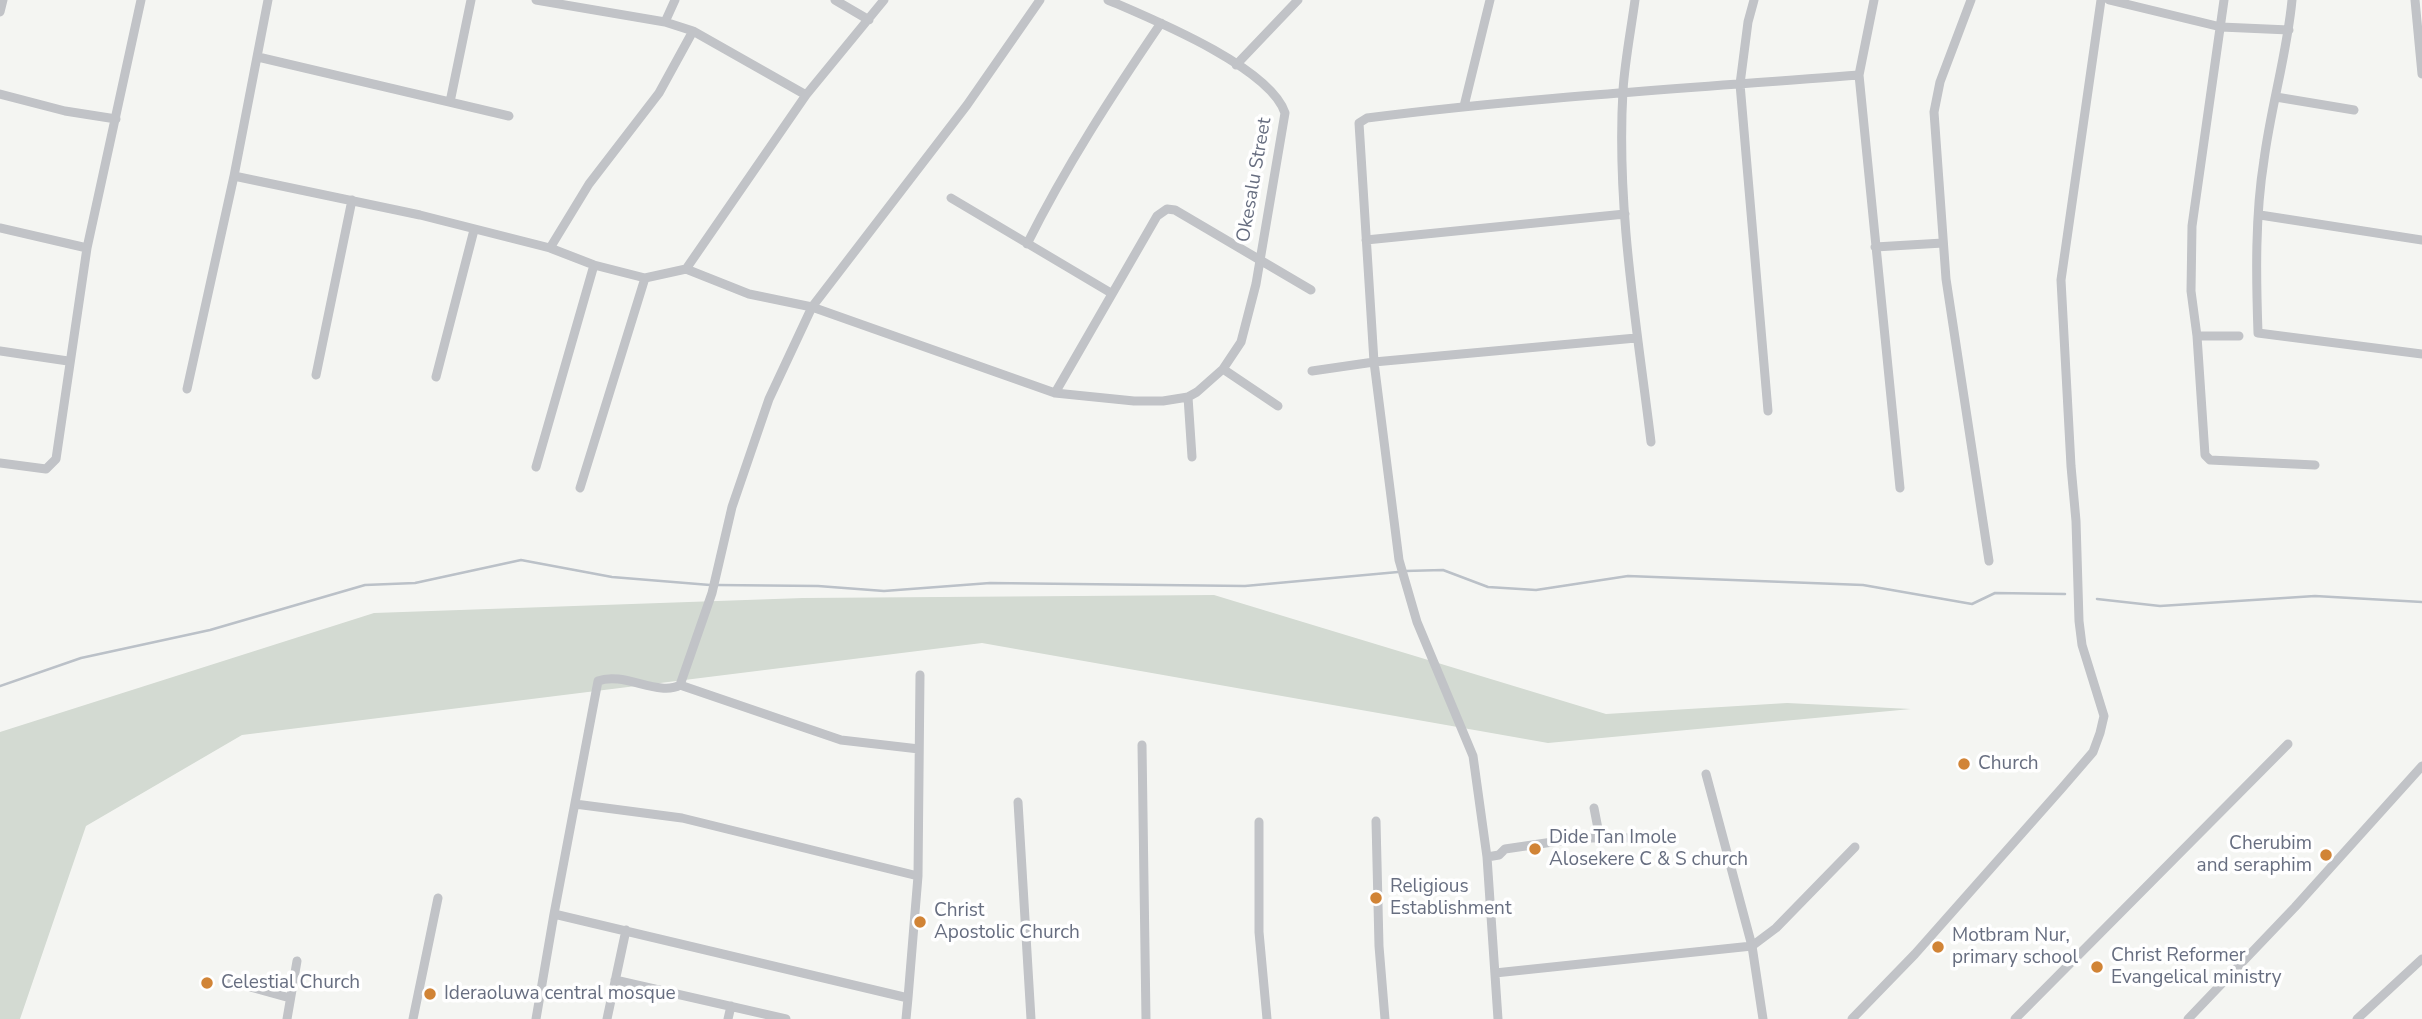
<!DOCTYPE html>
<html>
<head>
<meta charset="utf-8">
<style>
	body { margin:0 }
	canvas { display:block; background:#f4f5f2 }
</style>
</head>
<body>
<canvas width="2422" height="1019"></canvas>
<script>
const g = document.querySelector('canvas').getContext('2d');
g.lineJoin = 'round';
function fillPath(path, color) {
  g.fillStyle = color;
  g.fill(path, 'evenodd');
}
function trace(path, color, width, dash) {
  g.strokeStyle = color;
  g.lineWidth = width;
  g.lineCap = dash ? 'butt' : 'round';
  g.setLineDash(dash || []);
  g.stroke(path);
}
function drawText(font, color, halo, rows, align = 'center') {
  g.font = font + ' "Nunito Sans",sans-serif';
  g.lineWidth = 7;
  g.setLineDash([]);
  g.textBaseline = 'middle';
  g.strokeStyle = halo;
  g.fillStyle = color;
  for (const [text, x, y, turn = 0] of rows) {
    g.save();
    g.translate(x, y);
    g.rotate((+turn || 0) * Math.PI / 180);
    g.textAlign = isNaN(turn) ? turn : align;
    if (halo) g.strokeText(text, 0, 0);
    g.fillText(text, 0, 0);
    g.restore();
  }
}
const green = new Path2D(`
	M1214,595L1606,714L1787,703L1911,709L1548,743L982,643L242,735L86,826L20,1019H0V732L374,613L803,598Z`);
const stream = new Path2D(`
	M1405,571L1443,570L1488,587L1536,590L1628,576L1863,585L1972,604L1995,593L2065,594
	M717,585L818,586L884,591L990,583L1245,586L1398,572
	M2097,599L2160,606L2315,596L2422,602
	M0,686L81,658L210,630L365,585L415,583L521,560L612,577L710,585`);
const minor = new Path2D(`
	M536,0L665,22L693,31L806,95
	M835,0L869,20
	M1635,0C1631,30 1625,60 1623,90C1616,208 1637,326 1651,442
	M1754,0L1748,22L1740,84L1768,411
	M1874,0L1859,75L1900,488
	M1971,0L1940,82L1934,112L1946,279L1989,561
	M2109,0L2221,27L2289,30
	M2224,0L2192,226L2191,291L2197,336L2205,455L2210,460L2315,465
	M2292,0C2287,54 2271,106 2264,160C2255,216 2256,276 2258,333L2422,354
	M2415,0L2422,74
	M0,12L3,0
	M665,22L675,0
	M258,57L509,116
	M1236,65L1298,0
	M0,94L65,111L116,119
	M2276,97L2354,110
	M450,102L471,0
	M1464,106L1490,0
	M234,176L420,215L550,248L594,265L645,278L686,269L749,294L812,307L1055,393L1134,401H1163L1188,397L1197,392L1223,369L1241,342L1256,284L1285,113C1270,67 1152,19 1108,0
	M951,198L1111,293
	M2260,215L2422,240
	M0,228L87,248
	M1366,240L1625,214
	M1027,244C1066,166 1112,95 1161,23
	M1875,247L1943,243
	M550,248L589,184L659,93L693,31
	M686,269L806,95L884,0
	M2197,336H2239
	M0,351L68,361
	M1223,369L1278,406
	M1312,371L1374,362L1636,338
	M316,375L352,200
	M436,377L474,230
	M187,389L234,176L268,0
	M1055,393L1157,216L1167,209L1175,210L1311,290
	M1188,397L1192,457
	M0,463L46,469L56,459L87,248L141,0
	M536,467L594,265
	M580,488L645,278
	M680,685L841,740L919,749
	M1142,745L1146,1019
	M1706,774L1752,946L1763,1019
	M1018,802L1031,1019
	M575,804L682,818L918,876
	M1594,808L1600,839
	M1376,821L1379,946L1385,1019
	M1259,822V932L1267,1019
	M1487,857L1499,855L1505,849L1580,838H1651
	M554,914L598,681C623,671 659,697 680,685L712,593L732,507L769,399L812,307L967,105L1040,0
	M1495,973L1752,946L1776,928L1855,847
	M225,980L290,998
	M615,980L786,1019
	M908,998L918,876L920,675
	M287,1019L297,961
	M413,1019L438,898
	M536,1019L554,914L908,998L906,1019
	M607,1019L626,930
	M728,1019L731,1006
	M1498,1019L1487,857L1473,756L1417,622L1399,560L1374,362L1359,123L1367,118C1531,97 1694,88 1859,75
	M1852,1019L1915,954L2062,788L2093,752L2100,733L2104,716L2082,645L2079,621L2076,521L2071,466L2061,280L2101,0
	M2015,1019L2288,744
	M2188,1019L2295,907L2422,766
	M2357,1019L2422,959`);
const markers = [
	[1964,764,7,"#d18436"],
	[1535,849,7,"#d18436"],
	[2326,855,7,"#d18436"],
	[1376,898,7,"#d18436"],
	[920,922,7,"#d18436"],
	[1938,947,7,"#d18436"],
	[2097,967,7,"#d18436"],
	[207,983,7,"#d18436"],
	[430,994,7,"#d18436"]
];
const streetNames = [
	["Okesalu Street",1255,180,-80]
];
const poiNames = [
	["Church",1978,764],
	["Dide Tan Imole",1549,838],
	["Alosekere C & S church",1549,860],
	["Cherubim",2312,844,"right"],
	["and seraphim",2312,866,"right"],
	["Religious",1390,887],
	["Establishment",1390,909],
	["Christ",934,911],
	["Apostolic Church",934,933],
	["Motbram Nur,",1952,936],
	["primary school",1952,958],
	["Christ Reformer",2111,956],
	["Evangelical ministry",2111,978],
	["Celestial Church",221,983],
	["Ideraoluwa central mosque",444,994]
];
fillPath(green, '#d3dad2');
trace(stream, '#bbc1c8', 2.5);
trace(minor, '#c1c3c7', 9);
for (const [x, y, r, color] of markers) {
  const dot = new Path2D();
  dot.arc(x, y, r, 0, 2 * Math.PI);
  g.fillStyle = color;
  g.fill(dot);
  trace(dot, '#fff', 2.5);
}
drawText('19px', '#676e80', '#fff', streetNames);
drawText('19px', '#676e80', '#fff', poiNames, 'left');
</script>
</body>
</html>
